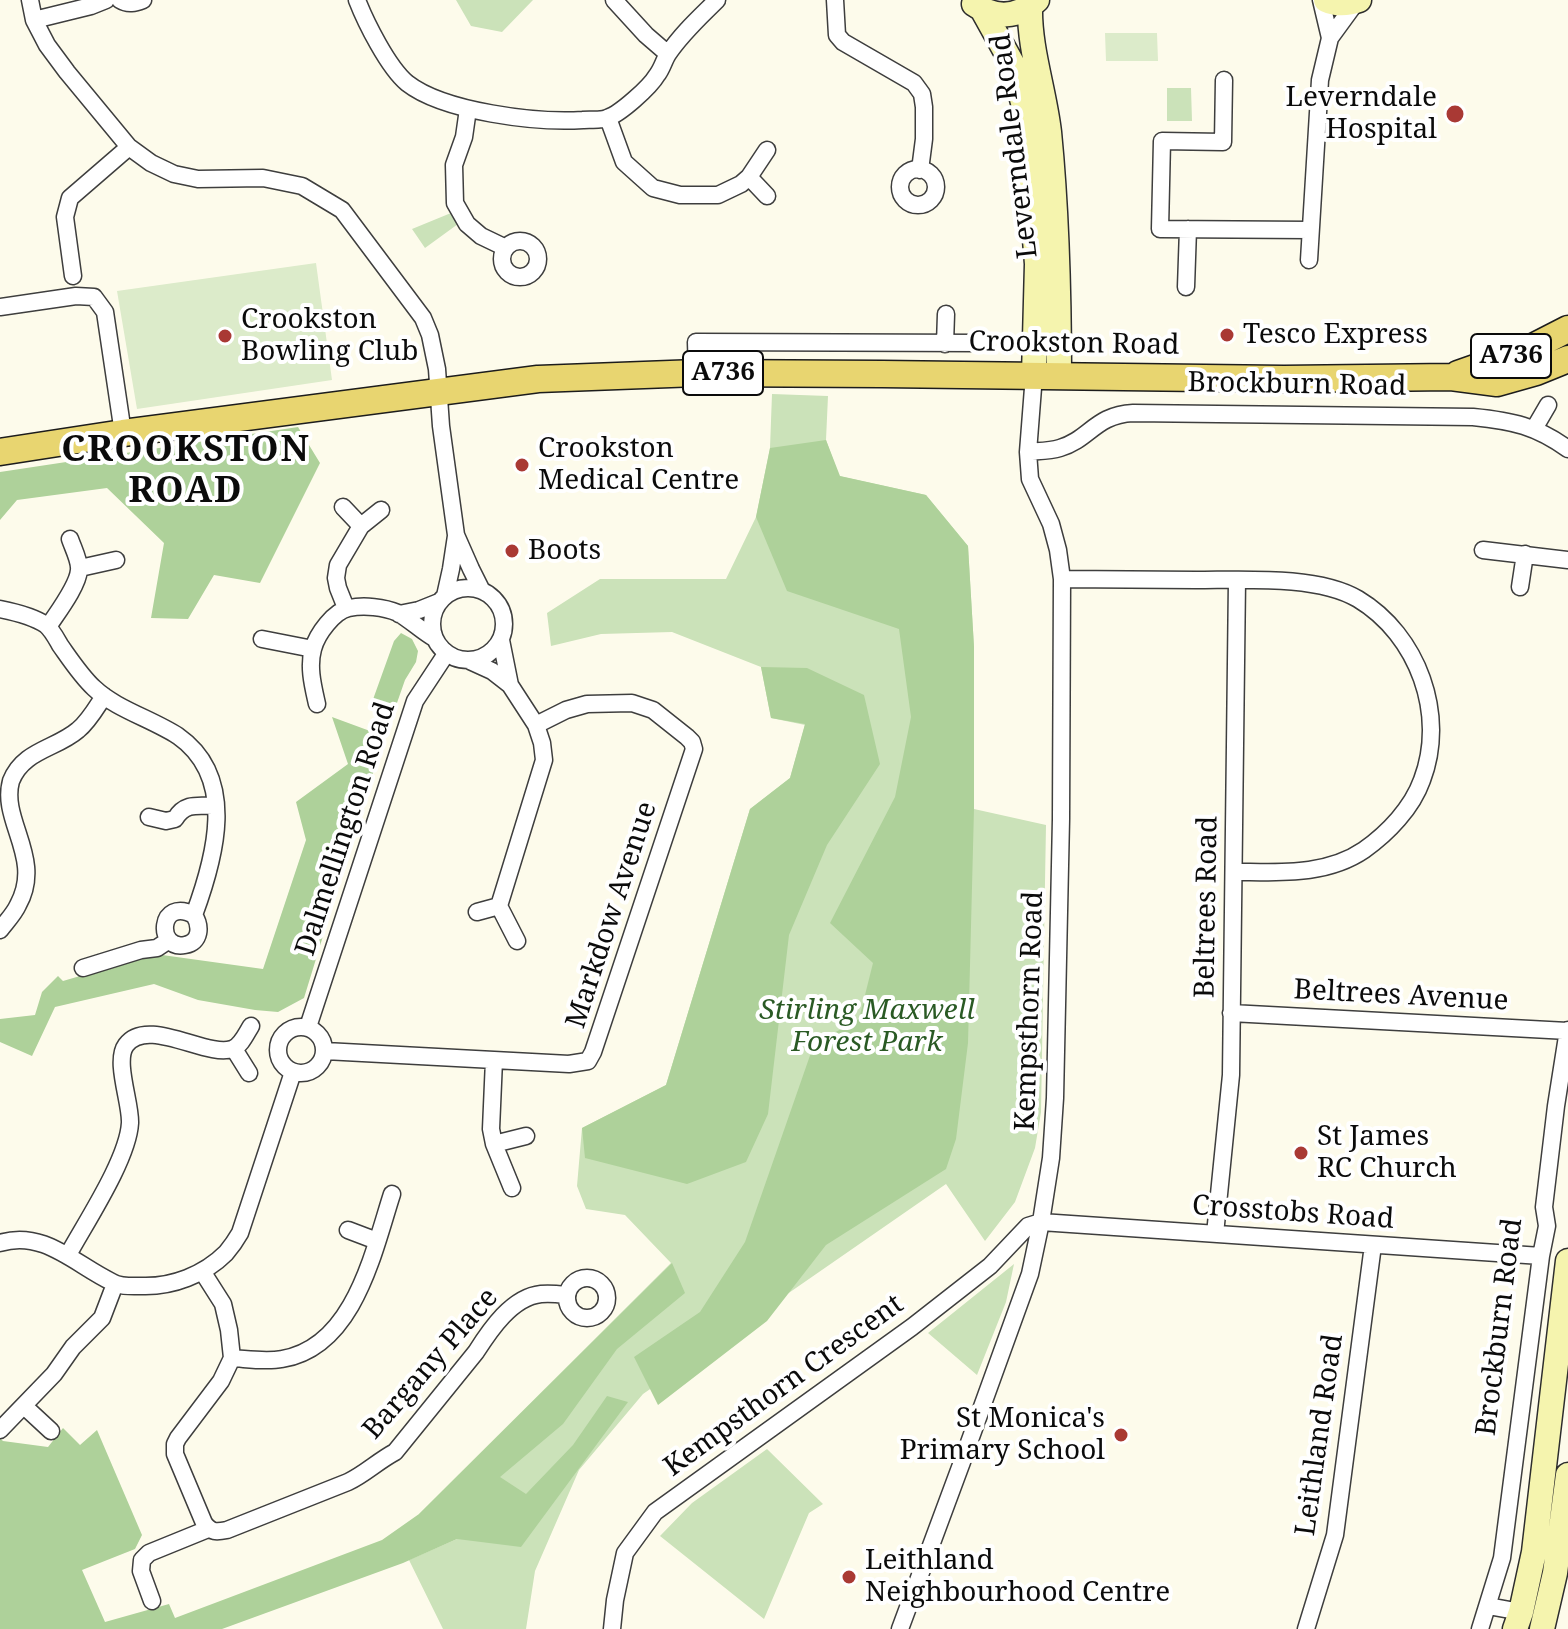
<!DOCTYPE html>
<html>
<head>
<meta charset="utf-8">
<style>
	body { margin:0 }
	canvas { display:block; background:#fdfbeb }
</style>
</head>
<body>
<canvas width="1568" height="1629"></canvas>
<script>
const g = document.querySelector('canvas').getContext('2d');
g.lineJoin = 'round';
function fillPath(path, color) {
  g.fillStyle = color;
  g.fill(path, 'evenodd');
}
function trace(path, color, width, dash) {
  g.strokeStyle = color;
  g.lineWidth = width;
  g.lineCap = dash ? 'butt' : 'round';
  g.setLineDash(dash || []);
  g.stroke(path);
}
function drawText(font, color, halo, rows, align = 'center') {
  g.font = font + ' "Noto Serif",serif';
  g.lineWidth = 8;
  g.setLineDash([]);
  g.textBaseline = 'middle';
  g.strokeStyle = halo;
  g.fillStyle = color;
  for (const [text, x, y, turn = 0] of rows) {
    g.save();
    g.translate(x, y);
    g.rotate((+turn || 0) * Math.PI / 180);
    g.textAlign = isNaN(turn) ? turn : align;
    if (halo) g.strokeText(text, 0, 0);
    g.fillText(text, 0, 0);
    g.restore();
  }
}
const green = new Path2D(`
	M456,0H533L502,32L471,26Z
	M1167,88H1191L1192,121H1167Z
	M451,213L458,224L425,248L412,229Z
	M772,394L828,396L826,440L839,476L926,495L968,546L974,647V809L1046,825L1041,1112L1035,1148L1015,1202L985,1241L946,1184L643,1394L579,1470L535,1571L526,1629H443L409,1560L457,1539L419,1514L671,1263L625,1215L586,1209L577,1186L582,1128L666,1085L750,809L790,778L805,725L771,718L761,667L672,632L601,634L551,646L547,613L600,579H726L756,517L770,448Z
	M1014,1264L1006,1302L977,1375L928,1333Z
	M767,1449L823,1504L809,1513L764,1619L660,1536L692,1503Z`);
const forest = new Path2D(`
	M298,427L320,463L260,583L214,575L188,619L151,618L164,543L107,488L17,500L0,520V472Z
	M826,440L840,476L926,495L968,546L974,647V809L968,1043L956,1139L946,1169L826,1245L767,1321L658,1405L634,1357L700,1312L745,1242L814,1044L859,1019L873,963L830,923L895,797L911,717L899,629L787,591L756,517L770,448Z
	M401,633L412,639L418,651L416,662L405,680L378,757L304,998L278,1012L255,1010L198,1000L154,984L55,1007L32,1056L0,1042V1019L35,1015L42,992L58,976L63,981L155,954L263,969L306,840L296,802L348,764L332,717L370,731L376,714L371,705L394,641Z
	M761,667L807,668L864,695L880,764L827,845L789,935L768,1114L746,1162L687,1184L585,1158L582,1128L666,1085L750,809L790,778L805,724L771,718Z
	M672,1263L685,1293L617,1349L563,1424L500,1477L526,1494L573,1445L607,1396L628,1402L521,1547L457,1539L403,1563L222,1629H0V1438L3,1441L48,1447L63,1428L80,1445L97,1430L142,1535L135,1549L82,1570L105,1622L169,1604L175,1618L382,1540L419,1514Z`);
const pitch = new Path2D(`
	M1105,33H1157L1158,61H1106Z
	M316,263L332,380L137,409L117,291Z`);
const street = new Path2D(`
	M30,0L34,20L47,45L67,72L129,147L151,163L174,174L198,179L263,178L302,186L342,210L423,318L430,335L437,369L441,426L456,535L471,569L482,591
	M120,0C128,5 135,3 143,0
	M357,0C366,23 388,67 407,83C444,112 537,123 583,120C590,119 600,121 607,118C620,114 650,87 657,75C662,69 664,60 668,54C682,33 700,17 717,0
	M614,0L646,35L668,54
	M835,0L837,35L843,42L914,83L922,94L924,107V139L920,170
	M1321,0L1330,38
	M34,20L91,6L106,0
	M1224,80L1223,142L1162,141L1160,229L1310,230
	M468,109L464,137L454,165L455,203L467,224L481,236L506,248
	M608,118L624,162L653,188L680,195H718L741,184L749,177L767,150
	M900 187a18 18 0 1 1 36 0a18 18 0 1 1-36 0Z
	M749,177L767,196
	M502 259a18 18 0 1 1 36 0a18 18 0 1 1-36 0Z
	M1309,260L1320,80L1330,38L1357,1
	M73,276L65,217L70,198L129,147
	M1186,287L1188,229
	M0,307L76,296L94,297L105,312L123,433
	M945,344L946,314
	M697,373L696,342L982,343
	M1534,429L1548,405
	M1028,452C1038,451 1050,451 1060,448C1090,439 1095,415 1133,413L1473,417C1513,421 1536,426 1568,449
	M343,507L361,526
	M1483,550L1568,560
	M80,568L116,560
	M1062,579C1107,579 1152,580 1196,580C1243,580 1318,575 1358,599C1418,635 1447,715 1422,780C1412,808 1388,833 1364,850C1326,876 1279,872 1234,872
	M1520,587L1525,554
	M432 624a36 36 0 1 1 72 0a36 36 0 1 1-72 0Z
	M445,596L451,569L456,536
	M346,608L338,588L336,578L338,565L361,526L381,510
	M0,609C15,612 33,616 46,625C52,630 56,638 60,645C70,659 81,676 94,688C116,709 152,719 178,736C238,778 215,858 194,915C201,926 201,942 185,945C156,951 158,896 194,915
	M399,614L419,610L439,602
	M48,627C57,613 78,586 79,570C80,561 73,548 70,539
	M262,639L313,649
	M501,640L510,685L536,725L542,743L544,760L499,906L517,941
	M470,661L492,671L510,685
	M317,704C313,686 308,667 313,649C317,634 334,611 349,608C364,605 384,607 398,613C408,618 423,632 434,638
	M149,817L166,821L175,819C185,802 198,806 216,806
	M477,912L499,906
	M0,930C6,922 14,914 18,905C44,858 0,821 11,781C23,750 56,749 78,730C89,721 96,708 104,696
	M83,968L141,950L157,948L169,940
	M1231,1013L1568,1031
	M278 1050a23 23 0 1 1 46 0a23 23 0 1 1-46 0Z
	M308,1027L415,701L446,654
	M234,1049L249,1073
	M325,1051L569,1064L588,1061L593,1052L694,749L692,742L687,737L653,710L632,703L587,704L566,710L536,725
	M494,1060L491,1129L494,1144L512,1188
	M494,1144L526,1136
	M348,1230L377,1241
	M1215,1234L1231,1075L1237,580
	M0,1243C43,1229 76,1265 112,1282C120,1287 132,1286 142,1286C172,1287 204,1275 226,1253C231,1247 236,1240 240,1233L293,1072
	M68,1255C86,1222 128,1159 130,1123C131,1103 114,1061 126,1045C147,1016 207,1058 232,1049C241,1046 246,1034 251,1026
	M202,1271L223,1304L229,1330L232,1358L221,1381L178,1438L175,1444V1454L204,1523C211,1533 217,1532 227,1530L348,1482C365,1474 378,1461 395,1452L476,1352C490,1330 512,1297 541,1294C549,1293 558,1294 566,1295
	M567 1298a20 20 0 1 1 40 0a20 20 0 1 1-40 0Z
	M232,1358C248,1359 266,1362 282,1359C354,1347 373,1253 392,1194
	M24,1406L51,1431
	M0,1430L54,1374L73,1347L102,1318L115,1284
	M152,1601L141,1571L142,1560L149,1553L208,1529
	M1488,1606L1521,1612
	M612,1629L615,1600L625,1553L655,1512L912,1327L990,1266L1028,1226L1041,1222L1541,1256
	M900,1629L962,1462L1030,1274L1041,1222L1051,1158L1055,1098L1061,819L1062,579L1058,550L1051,524L1030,479L1028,452L1034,375
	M1306,1629L1335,1535L1373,1245
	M1480,1629L1502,1558L1541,1256L1547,1226L1544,1207L1556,1106L1568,1030`);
const secondary = new Path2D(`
	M1326,0C1337,5 1348,4 1359,0
	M974,4C995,19 1018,18 1037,0
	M1030,6C1029,49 1044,89 1049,132C1057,213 1059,294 1059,376
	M982,9L1012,63L1024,106L1037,264L1034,375
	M1515,1629L1521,1612L1534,1552L1568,1261
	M1542,1629L1555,1573L1568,1475`);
const primary = new Path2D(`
	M1458,374L1529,349L1568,329
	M0,452L123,433L538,379L697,373L882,374L1284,379L1451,377L1497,383L1536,372L1568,359`);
const markers = [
	[1455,114,10,"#a93934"],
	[1227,335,8,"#a93934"],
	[225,336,8,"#a93934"],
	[522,465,8,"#a93934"],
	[512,551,8,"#a93934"],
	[1301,1153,8,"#a93934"],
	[1121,1435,8,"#a93934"],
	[849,1577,8,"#a93934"]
];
const shields = [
	[1511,356,80],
	[723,373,80]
];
const shieldNames = [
	["A736",1511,356],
	["A736",723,373]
];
const poiNames = [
	["Leverndale",1437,98,"right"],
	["Hospital",1437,130,"right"],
	["Crookston",241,320],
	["Bowling Club",241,352],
	["Tesco Express",1243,335],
	["Crookston",538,449],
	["Medical Centre",538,481],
	["Boots",528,551],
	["St James",1317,1137],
	["RC Church",1317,1169],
	["St Monica's",1105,1419,"right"],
	["Primary School",1105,1451,"right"],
	["Leithland",865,1561],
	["Neighbourhood Centre",865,1593]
];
const streetNames = [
	["Leverndale Road",1015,146,-97],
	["Crookston Road",1074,344,1],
	["Brockburn Road",1297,385,1],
	["Dalmellington Road",346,829,-72],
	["Beltrees Road",1207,907,-89],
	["Markdow Avenue",612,915,-72],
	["Beltrees Avenue",1401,996,3],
	["Kempsthorn Road",1030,1011,-88],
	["Crosstobs Road",1293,1213,4],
	["Brockburn Road",1500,1327,-83],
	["Bargany Place",431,1364,-49],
	["Kempsthorn Crescent",784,1386,-36],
	["Leithland Road",1320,1435,-82]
];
const parkNames = [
	["Stirling Maxwell",867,1011],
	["Forest Park",867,1043]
];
const districtNames = [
	["CROOKSTON",186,451],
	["ROAD",186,492]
];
fillPath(green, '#cbe2b9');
fillPath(forest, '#aed19a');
fillPath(pitch, '#dcebca');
trace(street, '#3e3e3e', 19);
trace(secondary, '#2d2d2d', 27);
trace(primary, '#1c1c1c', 29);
trace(street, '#fff', 16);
trace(secondary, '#f5f4ae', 24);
trace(primary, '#e8d570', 26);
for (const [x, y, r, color] of markers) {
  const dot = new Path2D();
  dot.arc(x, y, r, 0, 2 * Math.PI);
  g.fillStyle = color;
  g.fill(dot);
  trace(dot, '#fff', 3);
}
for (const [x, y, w] of shields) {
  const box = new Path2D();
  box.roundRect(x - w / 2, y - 22, w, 44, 6);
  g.fillStyle = '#fff';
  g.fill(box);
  trace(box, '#0b0b0b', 2);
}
drawText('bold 26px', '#0b0b0b', null, shieldNames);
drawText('28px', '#0b0b0b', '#fff', poiNames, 'left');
drawText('28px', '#0b0b0b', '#fff', streetNames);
drawText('italic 28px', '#2a5a24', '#fff', parkNames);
g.letterSpacing = '2px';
drawText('bold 36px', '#0b0b0b', '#fff', districtNames);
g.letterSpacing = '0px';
</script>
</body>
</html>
